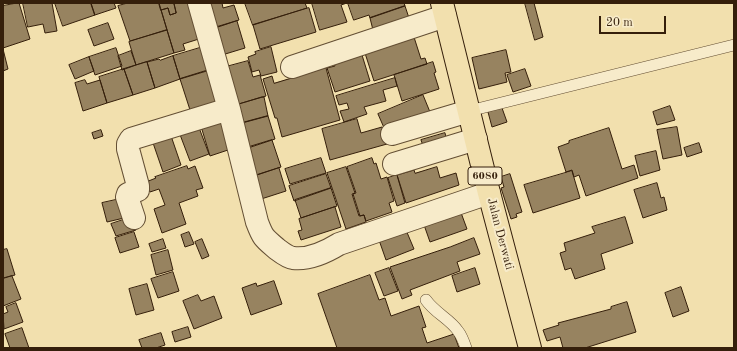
<!DOCTYPE html>
<html>
<head>
<meta charset="utf-8">
<style>
	body { margin:0 }
	#map { position:relative; width:737px; height:351px; overflow:hidden; background:#f2e0ae; font-family:"Old Standard TT",serif }
	canvas { display:block }
	.frame { position:absolute; inset:0; border:4px solid #351f0b; pointer-events:none }
	.scale { position:absolute; left:599px; top:16px; width:67px; height:18px; box-sizing:border-box; border:2px solid #351f0b; border-top:0; padding-left:5px; font-size:12px; line-height:14px; white-space:nowrap; color:#351f0b; -webkit-text-stroke:3px #f7ebca; paint-order:stroke }
</style>
</head>
<body>
<div id="map">
<canvas width="737" height="351"></canvas>
<div class="frame"></div>
<div class="scale">20 m</div>
</div>
<script>
const g = document.querySelector('canvas').getContext('2d');
g.lineJoin = 'round';
function fillPath(path, color) {
  g.fillStyle = color;
  g.fill(path, 'evenodd');
}
function trace(path, color, width, dash) {
  g.strokeStyle = color;
  g.lineWidth = width;
  g.lineCap = dash ? 'butt' : 'round';
  g.setLineDash(dash || []);
  g.stroke(path);
}
function drawText(font, color, halo, rows, align = 'center') {
  g.font = font + ' "Old Standard TT",serif';
  g.lineWidth = 4;
  g.setLineDash([]);
  g.textBaseline = 'middle';
  g.strokeStyle = halo;
  g.fillStyle = color;
  for (const [text, x, y, turn = 0] of rows) {
    g.save();
    g.translate(x, y);
    g.rotate((+turn || 0) * Math.PI / 180);
    g.textAlign = isNaN(turn) ? turn : align;
    if (halo) g.strokeText(text, 0, 0);
    g.fillText(text, 0, 0);
    g.restore();
  }
}
const building = new Path2D(`
	M17,3H19L30,39L3,48V6Z
	M23,3H52L57,31L45,33L43,24L28,27Z
	M55,3H91L95,15L63,26Z
	M91,3H114L116,8L95,15Z
	M128,3H159L167,30L130,41L118,6Z
	M159,3H174L176,13L170,15L168,8L161,10Z
	M174,3H194L202,38L183,44L185,50L174,53L161,10L168,8L170,15L176,13Z
	M204,3H222L223,8L234,5L239,20L212,29Z
	M245,3H305L307,8L253,25Z
	M312,3H347L341,5L347,22L320,30Z
	M348,3H404L405,6L370,18L369,15L354,20Z
	M525,3H534L543,37L535,40Z
	M405,6L410,21L374,34L370,18Z
	M309,8L316,32L260,49L253,25Z
	M237,21L245,48L222,55L214,28Z
	M108,23L114,39L94,46L88,30Z
	M167,30L174,53L136,65L129,42Z
	M413,34L421,59L425,58L427,64L374,81L364,50Z
	M203,47L210,70L180,79L173,56Z
	M271,47L277,72L261,76L259,70L252,72L248,57L256,54L255,52Z
	M116,48L122,66L95,75L89,57Z
	M3,49L8,69L3,71Z
	M506,50L511,72L505,73L507,82L479,89L472,58Z
	M131,51L136,65L122,70L118,56Z
	M362,55L370,81L335,92L327,68L335,66L333,61Z
	M173,56L180,79L155,88L147,62L159,59L160,60Z
	M89,57L94,71L75,79L69,65Z
	M248,61L253,77L260,75L266,96L235,105L222,68Z
	M147,62L155,88L133,95L124,69Z
	M433,62L436,72L434,73L439,89L402,101L394,75Z
	M326,68L340,120L282,137L277,118H275L263,79L272,76L274,83Z
	M124,69L133,95L107,103L99,77Z
	M525,69L531,86L513,92L507,75Z
	M209,70L220,104L191,113L180,79Z
	M395,78L397,86L383,90L386,101L364,107L367,114L344,122L340,111L349,109L347,103L339,105L336,96Z
	M85,80L87,84L100,80L107,103L83,111L75,83Z
	M423,95L430,112L385,130L378,114Z
	M262,97H264L268,116L242,123L237,105Z
	M670,106L675,120L657,125L653,112Z
	M502,108L507,122L492,127L488,112Z
	M225,115L234,148L210,156L200,123Z
	M268,116L275,139L245,149L242,123Z
	M357,119L361,133L382,127L387,144L330,160L322,129Z
	M198,125L209,154L190,161L179,132Z
	M677,127L682,155L663,159L657,130Z
	M609,128L622,169L634,165L638,178L586,196L579,175L574,177L572,170L566,172L558,147L569,143V141Z
	M101,130L103,136L94,139L92,133Z
	M169,130L181,165L163,172L151,137Z
	M445,133L448,145L425,151L421,140Z
	M272,140L281,167L254,176L246,148Z
	M699,143L702,152L687,157L684,148Z
	M656,151L660,170L640,176L635,156Z
	M321,158L326,173L290,184L285,169Z
	M372,158L374,164L376,163L381,179L387,177L394,201L389,203L392,212L366,221L364,215L360,216L353,194L356,193L347,167Z
	M187,166L188,169L195,166L203,188L196,190L198,196L179,203L186,224L162,233L154,209L165,205L159,189L150,192L146,182L156,178L155,177Z
	M346,167L355,193L352,194L359,216L364,215L366,222L346,229L327,173Z
	M437,167L440,178L456,173L459,185L406,203L397,175L414,170L415,173Z
	M279,168L286,191L255,201L254,176Z
	M572,171L580,198L533,213L524,185Z
	M326,174L331,188L294,201L289,186Z
	M510,174L522,212L516,214L517,217L511,219L501,188L504,187L501,177Z
	M397,175L405,203L397,206L388,178Z
	M657,183L661,198L664,197L667,210L643,218L634,190Z
	M331,188L337,206L301,218L295,200Z
	M120,199L124,218L107,222L102,203Z
	M335,207L341,227L301,240L298,231L302,230L299,219Z
	M460,210L467,229L430,242L423,222Z
	M132,217L136,230L116,236L111,224Z
	M625,217L633,243L601,254L605,269L575,279L571,268L565,270L560,253L566,251L564,243L595,233L592,227Z
	M406,230L414,249L386,260L379,240Z
	M134,232L139,247L120,253L115,238Z
	M189,232L194,244L185,247L181,235Z
	M474,238L480,254L457,262L460,271L410,290L412,295L402,299L390,267L450,247Z
	M163,239L166,248L152,252L149,244Z
	M202,239L209,256L202,259L195,242Z
	M7,249L15,275L3,278V250Z
	M168,250L173,270L156,275L151,255Z
	M389,268L398,291L384,296L375,273Z
	M475,268L480,284L457,292L452,276Z
	M173,272L179,291L158,298L151,279Z
	M370,275L379,300L385,298L391,316L419,306L426,327L422,328L427,343L454,334L459,348H337L318,294Z
	M12,276L21,299L3,306V279Z
	M274,281L282,304L251,315L242,288L256,283L257,286Z
	M147,284L154,310L136,315L129,289Z
	M681,287L689,311L673,317L665,293Z
	M198,295L201,301L214,296L222,318L194,329L183,301Z
	M627,302L636,332L585,348H563L560,337L547,341L543,330L559,325L558,323L611,309V307Z
	M16,303L23,322L4,329L3,314L8,312L6,307Z
	M188,327L191,337L175,342L172,332Z
	M22,328L29,348H10L5,334Z
	M161,333L165,345L156,348H142L139,340Z`);
const service = new Path2D(`
	M469,111L734,45
	M426,300C435,313 450,319 458,331C462,336 464,342 466,348`);
const minor = new Path2D(`
	M199,3L229,109L257,222C263,238 264,238 277,249C281,252 287,257 293,258C309,260 326,252 339,244L489,193
	M292,67L445,16
	M392,134L469,111
	M394,164L476,139
	M134,218L127,197L128,194L138,190V186L128,149V144L131,139L229,109`);
const primary = new Path2D(`
	M442,3L489,193L530,348`);
const shields = [
	[485,176,34]
];
const shieldNames = [
	["6080",485,176]
];
const streetNames = [
	["Jalan Derwati",500,234,75]
];
fillPath(building, '#978360');
trace(building, '#351f0b', 1);
trace(service, '#644f34', 12);
trace(minor, '#644f34', 24);
trace(primary, '#351f0b', 24);
trace(service, '#f7ebca', 11);
trace(minor, '#f7ebca', 22);
trace(primary, '#f2e0ae', 22);
for (const [x, y, w] of shields) {
  const box = new Path2D();
  box.roundRect(x - w / 2, y - 9, w, 18, 3);
  g.fillStyle = '#f7ebca';
  g.fill(box);
  trace(box, '#351f0b', 1);
}
drawText('bold 11px', '#351f0b', null, shieldNames);
drawText('12px', '#351f0b', '#f7ebca', streetNames);
</script>
</body>
</html>
